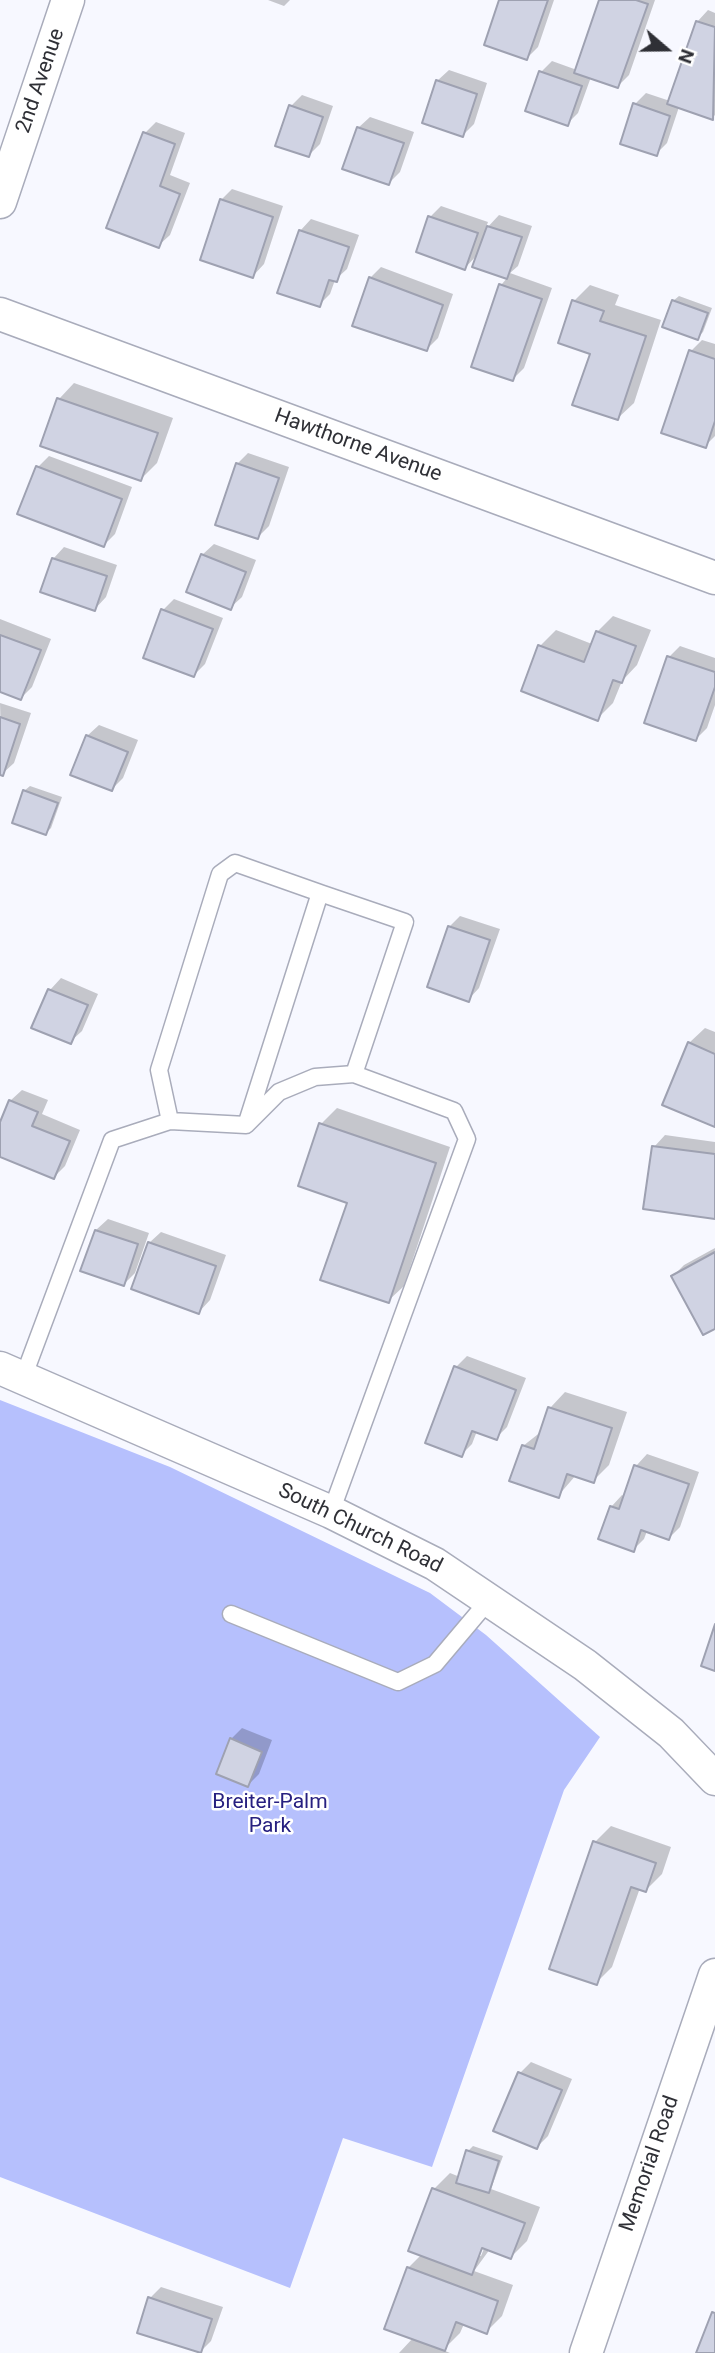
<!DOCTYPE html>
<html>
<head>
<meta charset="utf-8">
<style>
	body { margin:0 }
	#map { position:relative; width:715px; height:2353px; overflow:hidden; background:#f7f8ff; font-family:Roboto,sans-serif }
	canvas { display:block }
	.north { position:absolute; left:631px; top:14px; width:70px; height:70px; -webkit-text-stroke:5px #fff; paint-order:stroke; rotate:110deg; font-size:19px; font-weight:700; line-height:28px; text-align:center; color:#2f3036 }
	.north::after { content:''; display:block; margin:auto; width:24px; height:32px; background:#2f3036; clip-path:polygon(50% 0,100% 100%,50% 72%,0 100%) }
</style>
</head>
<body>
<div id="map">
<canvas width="715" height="2353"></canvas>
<div class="north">N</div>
</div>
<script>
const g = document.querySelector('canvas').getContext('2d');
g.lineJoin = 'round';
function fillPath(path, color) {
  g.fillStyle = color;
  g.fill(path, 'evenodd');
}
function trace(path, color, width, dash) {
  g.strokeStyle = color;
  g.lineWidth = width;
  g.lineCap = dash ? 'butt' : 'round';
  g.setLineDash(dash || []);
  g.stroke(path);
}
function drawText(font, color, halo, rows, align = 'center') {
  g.font = font + ' Roboto,sans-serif';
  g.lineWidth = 5;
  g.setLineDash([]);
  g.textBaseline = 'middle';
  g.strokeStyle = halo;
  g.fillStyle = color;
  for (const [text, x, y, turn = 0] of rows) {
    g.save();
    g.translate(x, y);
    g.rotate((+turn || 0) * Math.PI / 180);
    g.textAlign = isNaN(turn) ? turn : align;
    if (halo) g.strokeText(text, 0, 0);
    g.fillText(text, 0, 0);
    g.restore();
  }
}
const green = new Path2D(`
	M0,1400L170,1467L430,1593L486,1635L600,1737L564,1790L432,2167L343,2138L290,2288L0,2177Z`);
const shadow = new Path2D(`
	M268,0H290L284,6Z
	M501,0H554L538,47L527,58Z
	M601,0H655L629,75L618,86L591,77L578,113L567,124L541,72L552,61L577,70Z
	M708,10L715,13V115L712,118L679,107L667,143L656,154L635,104L646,93L670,101L697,22Z
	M449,70L487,83L474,124L463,135L437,81Z
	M302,95L333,106L320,144L309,155L291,106Z
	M370,117L414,132L400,172L389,183L358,128Z
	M156,122L185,133L170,175L190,183L170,235L158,246L145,133Z
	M232,189L283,206L264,264L253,276L221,200Z
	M441,206L488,222L485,230L499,215L532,226L518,266L510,273L552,288L524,368L513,379L501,285L508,277L474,266L479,253L465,268L430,217Z
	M311,219L359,235L347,269L335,280L330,294L319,305L300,231Z
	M381,267L453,294L438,338L427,349L370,278Z
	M590,285L619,295L615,305L661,320L634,403L618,418L574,301Z
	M679,296L712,308L703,332L697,338L673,301Z
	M702,340L715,344V436L705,446L691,351Z
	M74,383L173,418L157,463L141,479L59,399Z
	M248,453L289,467L269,526L258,537L237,464Z
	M49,456L132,487L115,534L104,545L38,467Z
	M214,544L256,560L242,597L230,608L202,555Z
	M64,547L117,565L106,597L95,609L53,559Z
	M174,599L223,618L205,664L194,675L163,610Z
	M613,616L651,630L637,665L622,681L613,703L597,719L523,690L540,646L556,630L592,644L597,632Z
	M0,619L51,639L32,687L21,698L0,690Z
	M680,646L715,658V705L707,728L696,739L669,657Z
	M0,703L31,713L14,763L2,774Z
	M99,725L138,740L123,778L112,789L87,736Z
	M30,786L62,797L51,828L46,833L24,791Z
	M460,916L500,929L479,988L468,1000L449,927Z
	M61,978L98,994L82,1031L70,1042L34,1027L50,990Z
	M705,1028L715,1032V1126L689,1043Z
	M22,1090L48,1100L42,1114L80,1130L65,1166L54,1177L0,1155V1126L10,1101Z
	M337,1108L450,1147L404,1286L388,1301L321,1124Z
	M665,1135L715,1142V1217L654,1147Z
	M108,1219L149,1233L135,1273L124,1284L96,1230Z
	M161,1232L226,1255L210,1300L199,1312L149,1243Z
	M715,1248V1327L673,1276L684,1265Z
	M467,1356L526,1378L507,1427L496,1438L477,1431L472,1444L461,1455L456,1367Z
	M565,1392L627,1412L609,1465L593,1481L576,1475L558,1496L523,1446L542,1431L550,1408Z
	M647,1454L699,1472L680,1527L669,1538L647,1531L644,1539L633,1550L611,1507L622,1495L625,1497L636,1466Z
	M242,1728L272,1740L259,1774L248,1785L231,1739Z
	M611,1826L671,1847L662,1874L646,1890L640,1888L612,1967L596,1983L595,1842Z
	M531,2062L572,2079L548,2136L537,2147L520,2073Z
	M473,2146L503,2156L491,2189L540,2207L527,2241L511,2257L490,2249L474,2271L513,2285L502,2316L486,2332L464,2324L460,2333L443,2350L450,2353H399L413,2338L408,2268L422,2254L434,2189L450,2173L460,2177L468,2151ZM484,2239L487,2241L481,2256H477Z
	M161,2287L223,2307L211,2341L200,2352L150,2298Z`);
const building = new Path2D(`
	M499,0H548L527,60L484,45Z
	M599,0H636L648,4L618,88L574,73Z
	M696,21L715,27L713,120L667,104Z
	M539,71L582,86L568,126L525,111Z
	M436,80L477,94L463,137L422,123Z
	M633,103L670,116L657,156L620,144Z
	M289,105L323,117L309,157L275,146Z
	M357,127L404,143L389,185L342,169Z
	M143,132L175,144L160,186L180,194L159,248L106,228Z
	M220,199L273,217L253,278L200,260Z
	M428,216L478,233L465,270L416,252Z
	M487,226L522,237L507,279L472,267Z
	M299,230L349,247L337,282L329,280L320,307L277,293Z
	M369,277L443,305L427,351L352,326Z
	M499,284L542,299L513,381L471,367Z
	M572,300L604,311L600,321L646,336L618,420L572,405L590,354L558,343Z
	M672,300L708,313L698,340L662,327Z
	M689,350L715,359V421L706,448L661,433Z
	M57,398L158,433L141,481L40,446Z
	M236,463L279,478L258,539L215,525Z
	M36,466L122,499L104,547L17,514Z
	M201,554L246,572L231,610L186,592Z
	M52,558L107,576L95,611L40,592Z
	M161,609L213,629L194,677L143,658Z
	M596,631L636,646L622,683L613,680L598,721L521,691L538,645L584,662Z
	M0,635L41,650L21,700L0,692Z
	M667,656L715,672V687L696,741L644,723Z
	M0,717L20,724L3,776L0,775Z
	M86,735L128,752L112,791L70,775Z
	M23,790L58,803L46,835L12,823Z
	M448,926L490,940L469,1002L427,987Z
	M48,989L88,1005L71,1044L31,1028Z
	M688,1042L715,1054V1127L662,1105Z
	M9,1100L38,1112L32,1126L70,1141L54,1179L0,1157V1122Z
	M319,1123L436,1163L389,1303L320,1280L347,1203L298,1186Z
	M652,1146L715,1154V1219L643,1209Z
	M95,1230L138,1244L124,1286L80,1271Z
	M148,1242L216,1266L199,1314L131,1289Z
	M715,1252V1329L703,1335L671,1276Z
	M454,1366L516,1390L497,1440L472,1431L462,1457L425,1443Z
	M548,1407L612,1428L594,1483L567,1474L559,1498L509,1481L522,1445L534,1449Z
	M634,1465L689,1484L669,1540L641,1530L634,1552L598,1539L610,1506L619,1509Z
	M715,1624V1671L701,1666Z
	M230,1738L262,1752L248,1787L216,1774Z
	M593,1841L656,1863L646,1892L631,1887L597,1985L549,1969Z
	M518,2072L562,2090L537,2149L493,2131Z
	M466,2150L499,2161L489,2193L456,2183Z
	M432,2188L525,2223L511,2259L482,2248L472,2275L408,2251Z
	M407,2267L498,2301L487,2334L456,2322L445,2351L384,2329Z
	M148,2297L212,2319L201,2353L137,2333Z
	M712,2312L715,2313V2353H696Z`);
const lane = new Path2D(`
	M320,893L405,922L354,1074
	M170,1121L159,1070L220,874L235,863L320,893L248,1119
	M23,1378L112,1140L170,1121L246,1125L279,1092L315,1077L354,1074L454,1111L467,1139L331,1512
	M231,1614L398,1682L435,1664L489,1600`);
const street = new Path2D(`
	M0,202L68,0
	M0,314L715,578
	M0,1368L331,1512L435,1564L585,1665L671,1733L715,1779
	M586,2353L715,1975`);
const streetNames = [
	["2nd Avenue",41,81,-71],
	["Hawthorne Avenue",358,446,20],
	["South Church Road",360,1529,26],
	["Memorial Road",650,2164,-71]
];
const parkNames = [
	["Breiter-Palm",270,1803],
	["Park",270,1827]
];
fillPath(green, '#b6c0fd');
fillPath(shadow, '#0003');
fillPath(building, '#d0d3e3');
trace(building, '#9ea1b1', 2);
trace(lane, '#a9acbb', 19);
trace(street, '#a9acbb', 35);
trace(lane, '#fff', 16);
trace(street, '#fff', 32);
drawText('21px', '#2f3036', '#fff', streetNames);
drawText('21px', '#272080', '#fff', parkNames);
</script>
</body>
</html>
